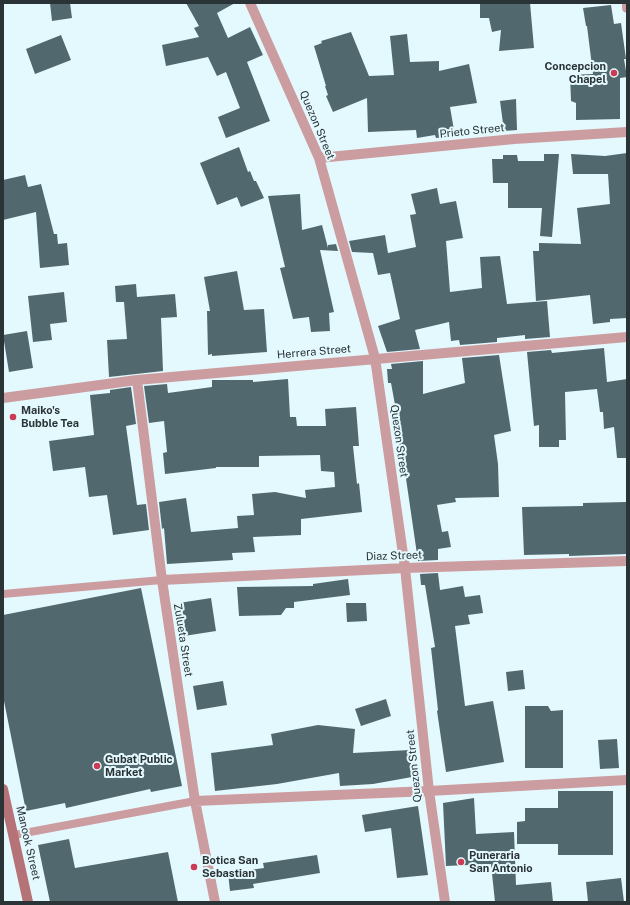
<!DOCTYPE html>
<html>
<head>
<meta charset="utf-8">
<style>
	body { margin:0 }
	#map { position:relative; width:630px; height:905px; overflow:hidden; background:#e4f9fe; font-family:"Public Sans",sans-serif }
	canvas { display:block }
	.frame { position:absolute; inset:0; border:4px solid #2a3437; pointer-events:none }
</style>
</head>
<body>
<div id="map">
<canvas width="630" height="905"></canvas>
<div class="frame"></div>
</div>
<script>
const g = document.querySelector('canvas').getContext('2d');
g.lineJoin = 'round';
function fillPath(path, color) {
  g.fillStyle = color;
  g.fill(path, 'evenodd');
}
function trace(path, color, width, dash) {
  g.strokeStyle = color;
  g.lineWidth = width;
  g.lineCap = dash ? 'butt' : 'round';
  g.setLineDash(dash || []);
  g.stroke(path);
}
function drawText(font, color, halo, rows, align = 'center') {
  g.font = font + ' "Public Sans",sans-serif';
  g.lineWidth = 4;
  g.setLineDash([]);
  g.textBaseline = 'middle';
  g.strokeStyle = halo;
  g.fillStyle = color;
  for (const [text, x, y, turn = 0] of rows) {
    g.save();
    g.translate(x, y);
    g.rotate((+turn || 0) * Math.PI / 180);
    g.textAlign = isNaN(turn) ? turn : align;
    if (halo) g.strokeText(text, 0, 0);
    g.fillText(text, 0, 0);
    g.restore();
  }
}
const building = new Path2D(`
	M50,3H70L72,18L52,21Z
	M186,3H235L217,13L228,38L250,27L263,55L247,62L270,121L226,138L218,117L240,108L226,72L217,76L208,57L166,66L162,45L199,37L194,28L199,26Z
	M480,3H530L534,48L499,51L501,30L492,32L489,18H480Z
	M611,5L614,24L621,23L626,59H624L627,77L620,78V119L576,120V103L571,101L570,75L593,74L587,26H586L583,8Z
	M351,32L369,76L394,75L390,36L407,34L410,62L439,61V71L469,64L477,103L450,107L455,136L436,138L435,135L417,138L416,130L368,132L367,98L333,112L326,96L328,95L325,86H326L314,46L322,43L321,41Z
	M61,35L71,60L35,74L26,49Z
	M516,99L517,130L504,131L500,101Z
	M239,147L248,172L250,171L254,181H256L264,198L241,207L237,197L217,205L200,163Z
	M627,153V318L610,319V322L593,324L590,295L536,301L533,251H539V243L581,244L577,208L610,204L608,174H573L571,154L605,156Z
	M544,154H559L552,237L540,236L542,208H508V183H493L492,159H503V155H517L518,161H544Z
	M25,175L28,187L41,184L54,234H57L58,244L67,243L69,265L40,268L36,212L3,220V180Z
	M437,188L440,204L456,201L463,238L446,241L450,292L482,288L480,257L500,256L507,304L547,301L550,337L525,339V335L497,338V342L460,345L459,340L451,341L449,322L415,330L420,349L387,352L378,326L400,319L390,273L378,275L373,253L352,252L349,241L385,235L388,253L416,247L410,215L416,214L411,194Z
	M300,194L302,230L322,225L328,248V245L336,244L338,251L320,250L334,312L329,313L330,331L311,332L309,317L293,319L280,268L285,267L268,196Z
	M237,271L244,310L264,309L267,352L212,356V354L208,355L207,311H210L204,277Z
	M136,284L137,297L175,294L177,317L161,318L163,371L109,377L107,340L127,339L124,302H116L115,286Z
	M64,292L67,322L50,324L52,340L33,342L28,296Z
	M27,331L33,368L9,372L3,335Z
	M604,348L607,382L627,379V458H617L614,427L604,429L603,412H600L597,389L565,392L566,440H559V447H539V425L534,426L527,352L551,350L552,353Z
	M499,355L511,431L494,435L498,464L499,497L455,498L456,502L437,505L442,532L448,531L451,547L438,549V560L418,561L403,458H401L397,432H400L391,383H388L387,369H392L391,364L423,361V394L465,383L462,358Z
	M288,379L290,417H296L297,426H326L325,409L356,407L359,446H353L357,484L359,483L362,512L301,519V535L253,537L255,552L232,553L233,560L167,564L164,528L162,529L159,502L186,498L191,532L238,528L237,516L254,515L252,494L275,492L306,498L305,490L335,487L334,472L321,471L320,455L259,456V467H216V468L165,474L163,453L167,452L164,421L149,423L144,386L167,384L168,393L212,387V380H253V382Z
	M131,387L136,424L126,426L137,505L146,504L149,530L113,535L107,495L89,497L85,467L53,471L49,441L94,435L90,395L110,393V390Z
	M627,502V554L569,556V554L524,555L522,507L583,506V503Z
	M438,573L440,590L463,586L465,597L480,595L483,613L468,615L470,624L455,626L465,706L493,701L504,762L446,772L437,711L438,710L431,648L435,647L425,585H421L420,574Z
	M348,579L350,595L294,602V608H286L281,615L239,616L237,587L313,586V584Z
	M141,588L182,786L151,792L150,789L66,808L65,803L26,811L3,696V615Z
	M211,598L216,631L184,636L179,603Z
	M346,603H366L367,621L347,622Z
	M523,670L525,689L508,691L506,672Z
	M223,681L227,705L197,710L193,686Z
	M386,699L391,716L361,726L355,709Z
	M525,706H548L551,711L563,710V768H525Z
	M318,725L355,729L353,753L410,750L412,777L373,784L340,786L339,773L277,784L215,791L211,753L273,745L271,734Z
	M617,739L619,768L600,769L598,740Z
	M558,791H613V855H558V844H517V822L525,821V808H558Z
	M474,798L476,834L514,832L516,885L551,882L553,902H495L491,864L446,866L443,803Z
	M418,806L428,875L397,878L391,828L365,832L362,815Z
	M69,839L75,868L168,852L178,902H50L38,845Z
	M317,855L320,873L253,884L254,888L230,891L228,873L264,868L263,863Z
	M621,878L624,902H588L586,882Z`);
const lane = new Path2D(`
	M3,594L162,580
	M14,835L195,801`);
const street = new Path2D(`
	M250,3L319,158L375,358L405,568L429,791L445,902
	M627,3V8
	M319,158L514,139L627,132
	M137,380L162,580L195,801L215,902
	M3,398L137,380L627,337
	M162,580L405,568L627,561
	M195,801L429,791L627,780`);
const secondary = new Path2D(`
	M3,789L28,902`);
const markers = [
	[614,73,4,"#cb3b55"],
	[13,417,4,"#cb3b55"],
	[97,766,4,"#cb3b55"],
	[461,862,4,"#cb3b55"],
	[194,867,4,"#cb3b55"]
];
const poiNames = [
	["Concepcion",606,67,"right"],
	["Chapel",606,80,"right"],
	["Maiko's",21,411],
	["Bubble Tea",21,424],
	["Gubat Public",105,760],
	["Market",105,773],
	["Puneraria",469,856],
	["San Antonio",469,869],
	["Botica San",202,861],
	["Sebastian",202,874]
];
const streetNames = [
	["Quezon Street",317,125,67],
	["Prieto Street",472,131,-6],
	["Herrera Street",314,352,-5],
	["Quezon Street",399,441,82],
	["Diaz Street",394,556,-2],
	["Zulueta Street",183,640,81],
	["Quezon Street",414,766,-96],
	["Manook Street",28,843,77]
];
fillPath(building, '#51696e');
trace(lane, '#cc9da0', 8);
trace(street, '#cc9da0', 10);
trace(secondary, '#b57277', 10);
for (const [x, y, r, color] of markers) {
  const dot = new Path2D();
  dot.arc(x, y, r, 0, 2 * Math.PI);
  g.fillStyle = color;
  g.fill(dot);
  trace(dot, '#e4f9fe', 1.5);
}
drawText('bold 11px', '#2a3437', '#e4f9fe', poiNames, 'left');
drawText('11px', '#2a3437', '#e4f9fe', streetNames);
</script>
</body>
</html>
